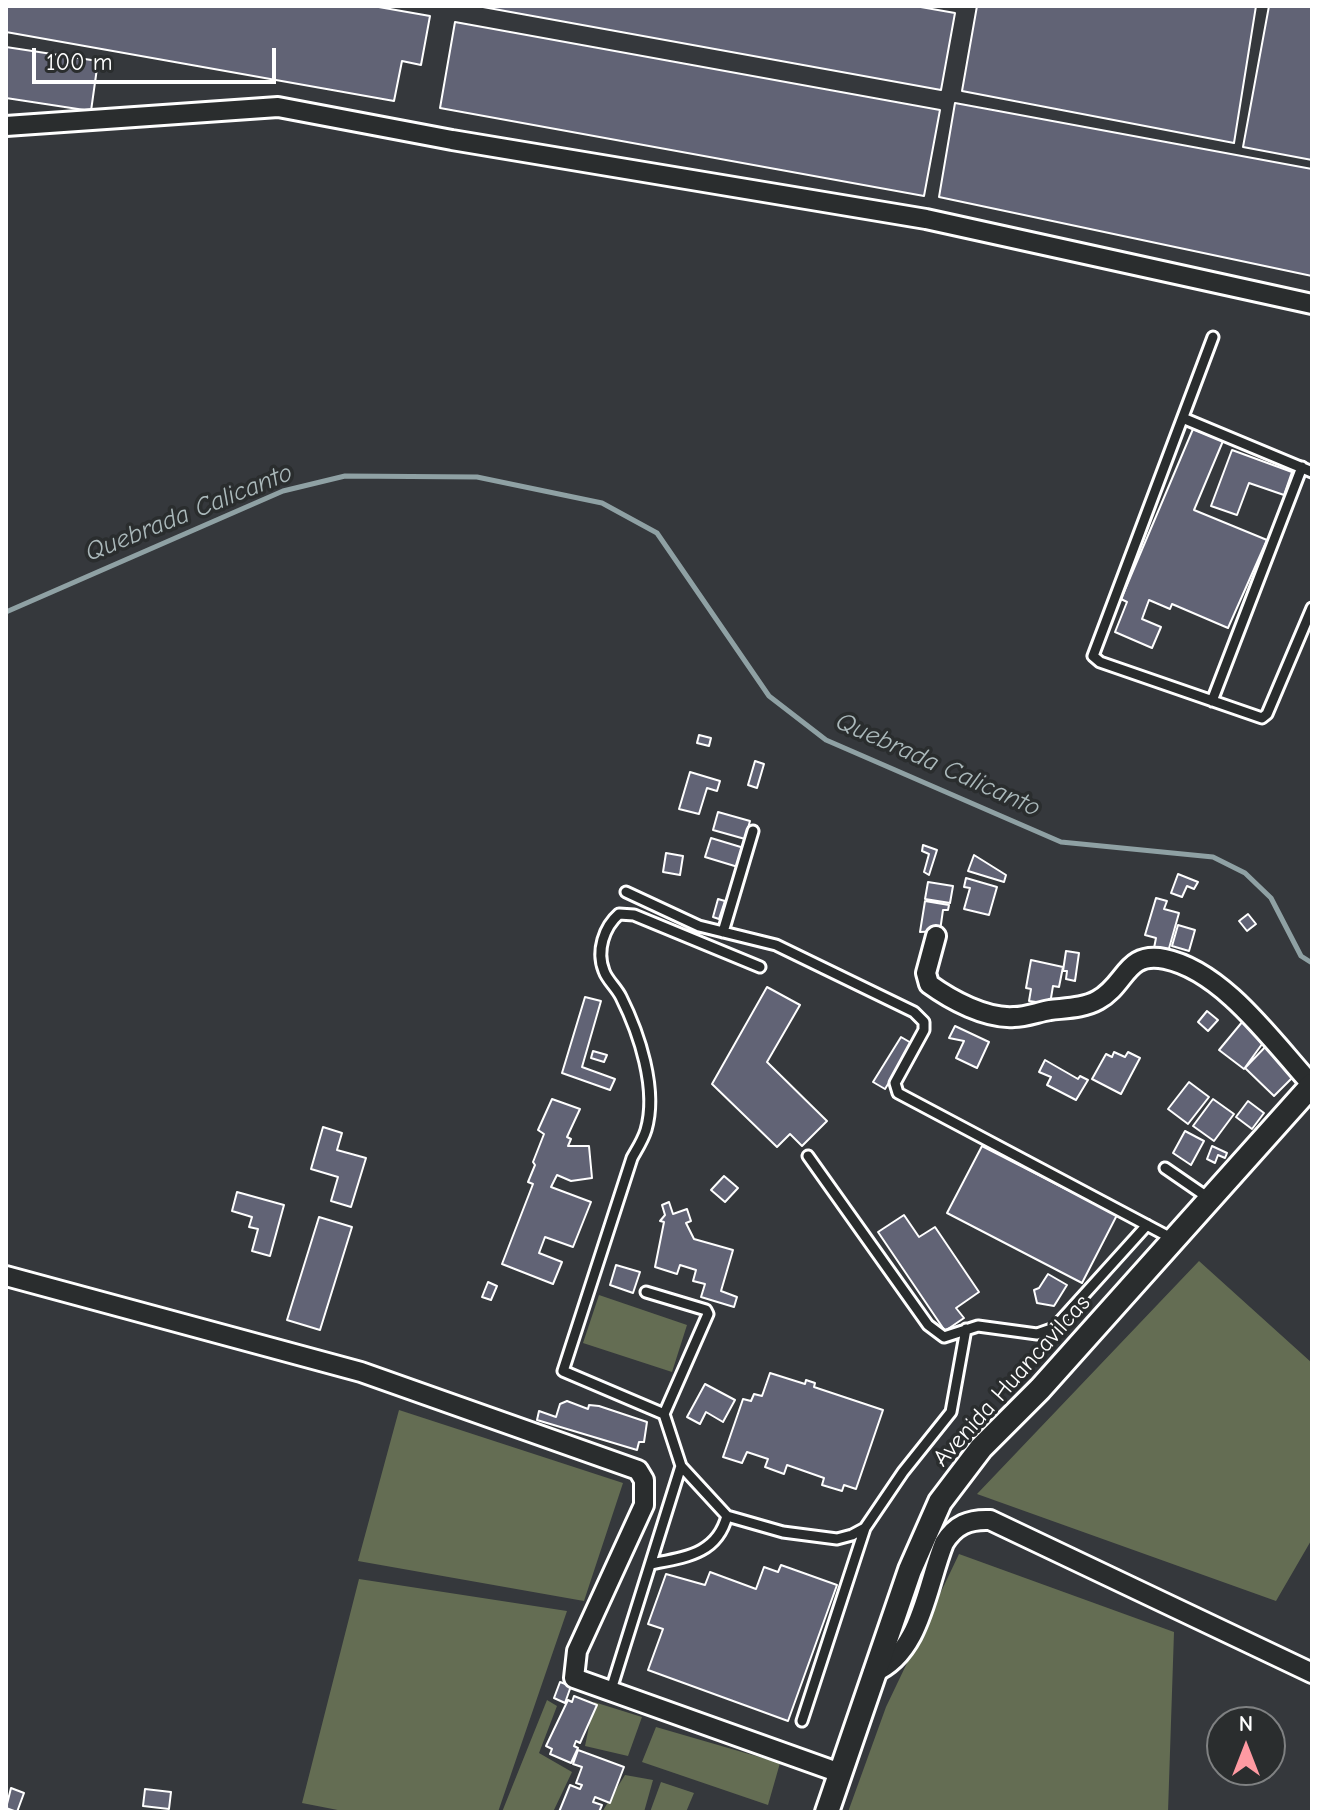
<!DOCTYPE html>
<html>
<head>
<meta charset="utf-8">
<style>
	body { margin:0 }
	#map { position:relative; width:1318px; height:1818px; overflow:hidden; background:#35383c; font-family:"Comic Neue",sans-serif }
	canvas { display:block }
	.frame { position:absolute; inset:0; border:8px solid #fff; pointer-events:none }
	.north { position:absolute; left:1206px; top:1706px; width:80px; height:80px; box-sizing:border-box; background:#2a2d2e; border:2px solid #7f8182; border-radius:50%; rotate:0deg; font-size:22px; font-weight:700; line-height:32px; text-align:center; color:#fff }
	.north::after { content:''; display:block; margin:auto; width:28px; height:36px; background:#ff9aa2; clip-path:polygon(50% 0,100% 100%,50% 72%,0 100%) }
	.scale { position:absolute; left:32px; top:48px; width:244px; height:36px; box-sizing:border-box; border:4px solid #fff; border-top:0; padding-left:10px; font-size:24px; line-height:28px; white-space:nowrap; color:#fff; -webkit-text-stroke:6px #2a2d2e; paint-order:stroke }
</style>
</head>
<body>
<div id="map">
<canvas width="1318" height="1818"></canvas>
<div class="frame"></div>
<div class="north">N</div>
<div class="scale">100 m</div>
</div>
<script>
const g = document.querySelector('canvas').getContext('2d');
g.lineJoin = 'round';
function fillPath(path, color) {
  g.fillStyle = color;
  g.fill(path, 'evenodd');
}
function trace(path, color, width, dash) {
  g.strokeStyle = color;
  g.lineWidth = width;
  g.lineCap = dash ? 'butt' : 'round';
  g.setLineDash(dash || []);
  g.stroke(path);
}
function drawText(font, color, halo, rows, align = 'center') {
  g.font = font + ' "Comic Neue",sans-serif';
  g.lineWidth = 7;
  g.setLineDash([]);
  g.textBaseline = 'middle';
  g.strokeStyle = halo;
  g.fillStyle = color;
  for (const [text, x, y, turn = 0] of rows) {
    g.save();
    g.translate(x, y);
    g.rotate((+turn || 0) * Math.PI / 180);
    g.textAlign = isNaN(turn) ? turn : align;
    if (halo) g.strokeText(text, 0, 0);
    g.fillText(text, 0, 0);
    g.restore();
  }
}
const green = new Path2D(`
	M1199,1261L1312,1363V1539L1276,1601L977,1494Z
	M599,1295L687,1325L672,1372L583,1343Z
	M399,1410L623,1483L584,1601L358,1561Z
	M959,1554L1174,1632L1168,1812H848L886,1707Z
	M359,1579L567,1611L498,1812H348L302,1803Z
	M547,1700L557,1706L539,1753L572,1772L553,1812H502Z
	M594,1702L642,1717L628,1756L585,1746Z
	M656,1727L780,1763L768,1805L642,1762Z
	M625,1775L653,1780L644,1812H602Z
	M661,1782L694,1793L686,1812H650Z`);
const stream = new Path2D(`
	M6,612L283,491L345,476L477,477L602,503L657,533L769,696L826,740L1061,842L1213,857L1245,873L1271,898L1301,956L1312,963`);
const building = new Path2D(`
	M6,6H373L430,16L421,65L402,61L394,101L6,32Z
	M915,6L955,13L941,90L483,7Z
	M977,6H1256L1234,143L962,91Z
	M1269,6H1312V160L1243,147Z
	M455,22L940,110L924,196L440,108Z
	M6,47L98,61L91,111L6,98Z
	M955,103L1312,169V276L939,197Z
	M1193,429L1223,441L1194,510L1267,540L1228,628L1172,604L1170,609L1149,600L1142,619L1161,627L1152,648L1115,632L1127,602L1121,599Z
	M1232,450L1292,472L1284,495L1249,483L1237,515L1211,506Z
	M699,735L711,738L709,746L697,743Z
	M755,761L764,764L757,788L748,785Z
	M690,772L720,781L717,791L707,788L699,814L679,809Z
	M718,812L750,821L745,839L713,830Z
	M711,838L744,848L738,867L705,857Z
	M923,845L937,850L929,875L924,872L929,854L922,851Z
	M666,853L683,856L680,875L663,872Z
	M974,855L1006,875L1004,882L968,871Z
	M1178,874L1198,882L1194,889L1187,886L1182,897L1171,893Z
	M966,878L997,887L989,915L964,909L970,888L964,887Z
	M928,882L953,886L950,903L925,899Z
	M1156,898L1167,901L1164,909L1179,913L1168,952L1154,948L1156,938L1145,935Z
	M718,899L725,901L719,919L713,917Z
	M925,901L949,905L948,910H943L940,931L920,932Z
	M1248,914L1256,924L1247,931L1239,921Z
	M1178,925L1195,930L1189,951L1172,946Z
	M1066,951L1079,953L1075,981L1066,979L1067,971H1063Z
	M1031,960L1063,967L1059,987L1053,986L1050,1004L1029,1001L1031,989L1026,988Z
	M767,987L800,1005L767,1062L827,1121L802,1146L790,1134L777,1147L712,1084Z
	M585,997L601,1001L582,1067L615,1079L610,1090L562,1073Z
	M1207,1011L1218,1020L1208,1031L1198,1022Z
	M1243,1021L1265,1040L1244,1069L1219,1050Z
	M955,1026L989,1042L977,1068L956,1058L964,1041L949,1038Z
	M901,1037L913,1044L885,1089L873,1082Z
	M1269,1043L1298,1072L1274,1096L1245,1068Z
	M593,1051L607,1055L604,1062L591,1058Z
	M1114,1052L1125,1057L1128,1052L1140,1058L1121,1094L1092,1079L1106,1054L1112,1057Z
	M1045,1060L1078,1079L1080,1076L1088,1080L1076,1100L1047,1085L1051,1077L1039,1072Z
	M1189,1082L1209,1097L1188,1124L1168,1109Z
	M552,1099L580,1109L567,1137L571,1139L568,1146H589L592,1178L571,1181L557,1175L551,1187L591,1202L573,1247L545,1237L539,1253L562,1262L553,1284L502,1264L533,1184L528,1182L535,1165L533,1162L544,1134L538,1130Z
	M1213,1099L1234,1114L1214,1141L1193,1126Z
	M1248,1101L1264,1113L1252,1129L1236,1117Z
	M323,1127L342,1133L337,1150L366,1158L351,1207L331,1201L338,1177L311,1169Z
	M1185,1131L1204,1141L1191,1165L1173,1153Z
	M982,1146L1117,1215L1082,1283L947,1213Z
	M1212,1146L1227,1153L1225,1158L1218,1155L1215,1163L1207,1159Z
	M724,1176L738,1188L725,1202L711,1190Z
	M237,1192L284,1205L270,1256L252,1251L258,1229L249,1227L252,1217L232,1211Z
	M669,1202L673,1214L687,1209L691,1221L686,1223L694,1239L733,1250L721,1291L737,1297L734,1307L701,1297L705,1284L693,1281L696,1270L680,1265L677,1274L655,1267L664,1222L660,1221L665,1215L662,1205Z
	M904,1215L919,1237L935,1227L979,1292L956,1308L964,1318L945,1331L878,1232Z
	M319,1217L352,1227L320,1330L287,1320Z
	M616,1265L640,1272L633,1293L610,1285Z
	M1048,1274L1067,1285L1054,1306L1037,1303L1034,1290L1039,1288Z
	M488,1282L497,1286L491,1300L482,1297Z
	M770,1373L805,1384L806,1380L815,1383L814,1387L883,1410L856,1489L844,1485L842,1491L822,1485L824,1478L787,1465L784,1474L765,1467L768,1459L747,1452L742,1463L723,1457L743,1399L751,1401L754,1394L762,1396Z
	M705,1384L735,1400L723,1422L706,1412L700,1424L687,1417Z
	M567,1401L588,1409L589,1405L599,1406L647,1422L644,1442H639L637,1450L537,1420L539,1411L556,1417L560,1404Z
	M781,1565L837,1585L788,1721L648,1670L663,1629L648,1624L666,1574L705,1585L710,1572L756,1589L764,1567L778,1572Z
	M560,1682L571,1686L565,1703L554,1698Z
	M574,1696L597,1705L580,1743L576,1741L574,1746L578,1748L571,1763L550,1754L552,1749L546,1746L568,1700L572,1702Z
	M578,1750L624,1767L610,1803L595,1797L593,1802L602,1805L599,1812H559L570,1785L580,1789L582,1785L576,1783L582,1767L573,1764Z
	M11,1788L24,1793L17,1812L6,1808Z
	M145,1789L171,1792L169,1809L143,1806Z`);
const service = new Path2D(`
	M1213,337L1093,656L1100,662L1262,718L1267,714L1312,608
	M1185,419L1312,472
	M1212,701L1302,467
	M626,892L699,926L776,945L914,1012L924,1022V1030L895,1083L898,1093L1173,1239
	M723,932L753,831
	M760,967L634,915L619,914C604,927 596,951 604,971C607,980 616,987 621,997C639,1033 658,1089 646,1130C643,1140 637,1149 632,1158L563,1371L664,1414L681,1466L727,1516L783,1532L837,1539L852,1535L865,1528L903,1472L951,1412L966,1329
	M808,1156L928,1325L944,1337L978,1326L1037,1334L1054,1328L1147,1225
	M1165,1168L1210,1199
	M646,1292L706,1310L708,1314L664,1414
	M651,1564C686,1557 717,1554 727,1516
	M610,1693L681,1466
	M802,1721L865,1528`);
const minor = new Path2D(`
	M6,126L278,107L452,140L926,219L1312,304
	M936,936L926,973L929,984C951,1000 986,1019 1014,1017C1026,1017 1038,1012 1050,1010C1066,1008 1084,1008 1098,1000C1127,984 1125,951 1165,959C1223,971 1273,1042 1312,1085
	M6,1276L361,1372L638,1470L644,1480V1505L577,1651L574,1678L840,1773
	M873,1673C921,1653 926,1588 944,1543C955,1525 969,1519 990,1520L1312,1673`);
const tertiary = new Path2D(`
	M827,1812L910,1570L940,1502L981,1448L1040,1389L1312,1085`);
const streetNames = [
	["Avenida Huancavilcas",1012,1381,-48]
];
const waterNames = [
	["Quebrada Calicanto",189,513,-22],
	["Quebrada Calicanto",938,765,24]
];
fillPath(green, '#646d53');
trace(stream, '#8fa1a4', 5);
fillPath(building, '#616375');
trace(building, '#fff', 2);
trace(service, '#fff', 15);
trace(minor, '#fff', 24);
trace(tertiary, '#fff', 28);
trace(service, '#2a2d2e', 9);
trace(minor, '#2a2d2e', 18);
trace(tertiary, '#2a2d2e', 22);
drawText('24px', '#fff', '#2a2d2e', streetNames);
drawText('italic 26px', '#abb9bb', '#2a2d2e', waterNames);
</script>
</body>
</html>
